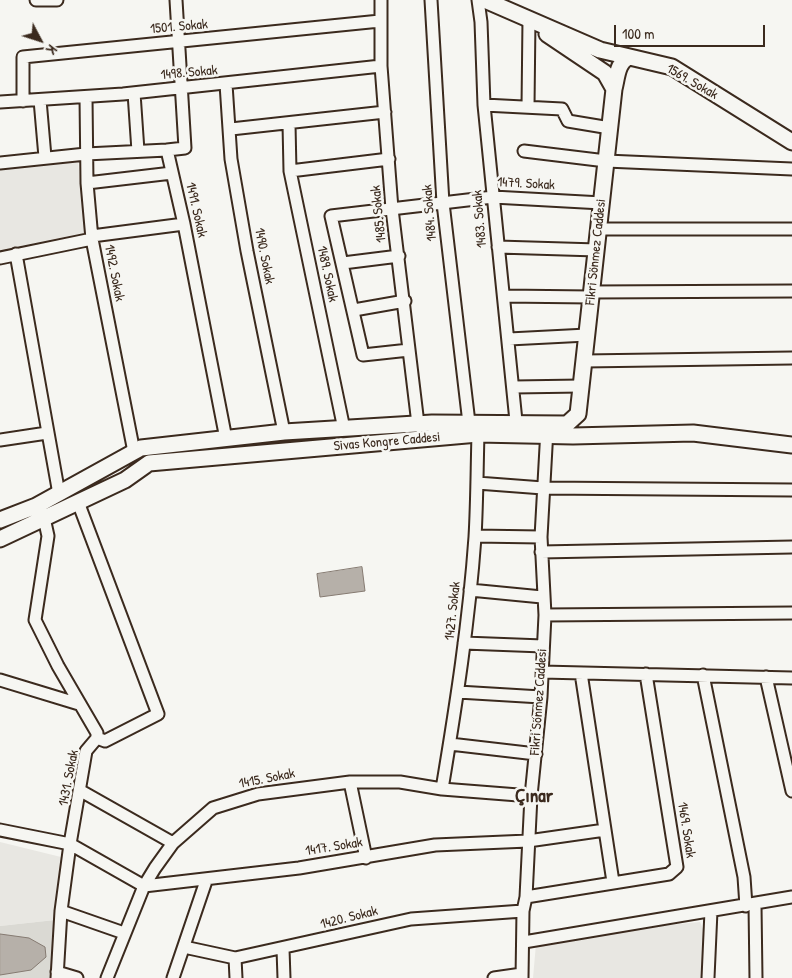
<!DOCTYPE html>
<html>
<head>
<meta charset="utf-8">
<style>
	body { margin:0 }
	#map { position:relative; width:792px; height:978px; overflow:hidden; background:#f6f6f2; font-family:"Patrick Hand",sans-serif }
	canvas { display:block }
	.north { position:absolute; left:15px; top:15px; width:50px; height:50px; -webkit-text-stroke:4px #f6f6f2; paint-order:stroke; rotate:130deg; font-size:14px; font-weight:700; line-height:20px; text-align:center; color:#3b2a1e }
	.north::after { content:''; display:block; margin:auto; width:18px; height:22px; background:#3b2a1e; clip-path:polygon(50% 0,100% 100%,50% 72%,0 100%) }
	.scale { position:absolute; left:614px; top:25px; width:151px; height:22px; box-sizing:border-box; border:2px solid #3b2a1e; border-top:0; padding-left:6px; font-size:15px; line-height:18px; white-space:nowrap; color:#3b2a1e; -webkit-text-stroke:4px #f6f6f2; paint-order:stroke }
</style>
</head>
<body>
<div id="map">
<canvas width="792" height="978"></canvas>
<div class="north">K</div>
<div class="scale">100 m</div>
</div>
<script>
const g = document.querySelector('canvas').getContext('2d');
g.lineJoin = 'round';
function fillPath(path, color) {
  g.fillStyle = color;
  g.fill(path, 'evenodd');
}
function trace(path, color, width, dash) {
  g.strokeStyle = color;
  g.lineWidth = width;
  g.lineCap = dash ? 'butt' : 'round';
  g.setLineDash(dash || []);
  g.stroke(path);
}
function drawText(font, color, halo, rows, align = 'center') {
  g.font = font + ' "Patrick Hand",sans-serif';
  g.lineWidth = 5;
  g.setLineDash([]);
  g.textBaseline = 'middle';
  g.strokeStyle = halo;
  g.fillStyle = color;
  for (const [text, x, y, turn = 0] of rows) {
    g.save();
    g.translate(x, y);
    g.rotate((+turn || 0) * Math.PI / 180);
    g.textAlign = isNaN(turn) ? turn : align;
    if (halo) g.strokeText(text, 0, 0);
    g.fillText(text, 0, 0);
    g.restore();
  }
}
const built = new Path2D(`
	M78,160L85,233L0,250V168Z
	M0,842L61,857L55,920L0,926Z
	M700,922L709,943L707,978H533L536,944L648,927Z`);
const green = new Path2D(`
	M55,920L54,978H0V926Z`);
const water = new Path2D(`
	M362,567L365,591L320,597L317,574Z
	M0,934L29,938L45,947L46,957L31,970L0,975Z`);
const street = new Path2D(`
	M36,0H57
	M176,0L185,148L167,150L184,224L226,439
	M381,0V66L392,209L418,424
	M431,0L443,203L469,423
	M478,0L481,22L484,105L517,431
	M226,84L231,159L247,251L284,432
	M134,93L138,151
	M86,97L87,183L92,239L134,452
	M40,100L45,157
	M23,101V57L380,21
	M0,102L123,94L381,66
	M484,105L562,109L568,121L610,128
	M528,107L529,19
	M289,124L290,171L344,429
	M231,129L385,112
	M524,151L606,161L792,169
	M0,163L86,154L167,150
	M290,171L389,159
	M87,183L172,173
	M599,229H792
	M92,236L184,224
	M498,247L597,250
	M16,254L59,494
	M0,258L92,239
	M343,263L399,256
	M592,292L792,291
	M504,296L591,297
	M354,310L405,301
	M509,339L587,335
	M409,350L363,355L331,216L493,197L602,203
	M584,361L792,358
	M514,387L581,386
	M0,440L47,433
	M477,483L543,488L792,490
	M78,502L158,714L105,741L97,738
	M44,518L48,536L35,620L58,666L97,733V738L86,751L70,844L61,911L57,978
	M475,536L541,537
	M541,552L792,547
	M470,590L542,597
	M545,615L792,613
	M464,643L543,646
	M542,672L792,678
	M581,673L613,882
	M703,675L744,877L746,906
	M766,677L792,791
	M0,680L79,704
	M458,692L541,697
	M450,744L536,754
	M350,782L366,858
	M442,789C456,705 469,622 475,537C477,503 477,468 478,434
	M81,791L173,843
	M0,830L70,844L144,886L299,868L435,845L528,841L605,830
	M526,897L669,874L677,867L646,674
	M755,905L756,978
	M61,911L124,933
	M524,942L792,897
	M184,947L235,958L411,919L523,911
	M283,949L284,978
	M235,958L236,978
	M57,972L77,978
	M107,978L144,886L155,868L173,843L213,808L258,794L350,782H400L442,789L531,796
	M173,978L206,881
	M494,978L522,974
	M522,978L523,911L526,897L531,796L541,697L545,615L541,537L547,429
	M708,978L711,911`);
const secondary = new Path2D(`
	M485,0L600,50L672,67L792,142
	M547,34L605,73L614,89
	M578,414L614,89C617,78 617,62 629,57
	M0,520L36,506L141,448L284,432L432,423L567,424L578,414
	M0,539L125,480L149,463L478,434L573,436L693,433L792,445`);
const streetNames = [
	["1501. Sokak",179,27,-5],
	["1498. Sokak",189,73,-5],
	["1569. Sokak",692,82,30],
	["1479. Sokak",526,184,3],
	["1491. Sokak",196,210,77],
	["1484. Sokak",430,213,-95],
	["1485. Sokak",379,214,-96],
	["1483. Sokak",480,219,-95],
	["Fikri Sönmez Caddesi",596,252,-84],
	["1490. Sokak",264,256,79],
	["1492. Sokak",114,273,79],
	["1489. Sokak",327,274,78],
	["Sivas Kongre Caddesi",387,442,-5],
	["1427. Sokak",453,611,-84],
	["Fikri Sönmez Caddesi",539,702,-86],
	["1431. Sokak",69,778,-79],
	["1415. Sokak",267,779,-11],
	["1469. Sokak",686,830,81],
	["1417. Sokak",334,847,-9],
	["1420. Sokak",349,918,-14]
];
const districtNames = [
	["Çınar",534,797]
];
fillPath(built, '#e8e7e2');
fillPath(green, '#dad9d3');
fillPath(water, '#b6b0a9');
trace(water, '#857a71', 1);
trace(street, '#3b2a1e', 15);
trace(secondary, '#3b2a1e', 19);
trace(street, '#f6f6f2', 11);
trace(secondary, '#f6f6f2', 15);
drawText('14px', '#3b2a1e', '#f6f6f2', streetNames);
drawText('bold 19px', '#3b2a1e', '#f6f6f2', districtNames);
</script>
</body>
</html>
